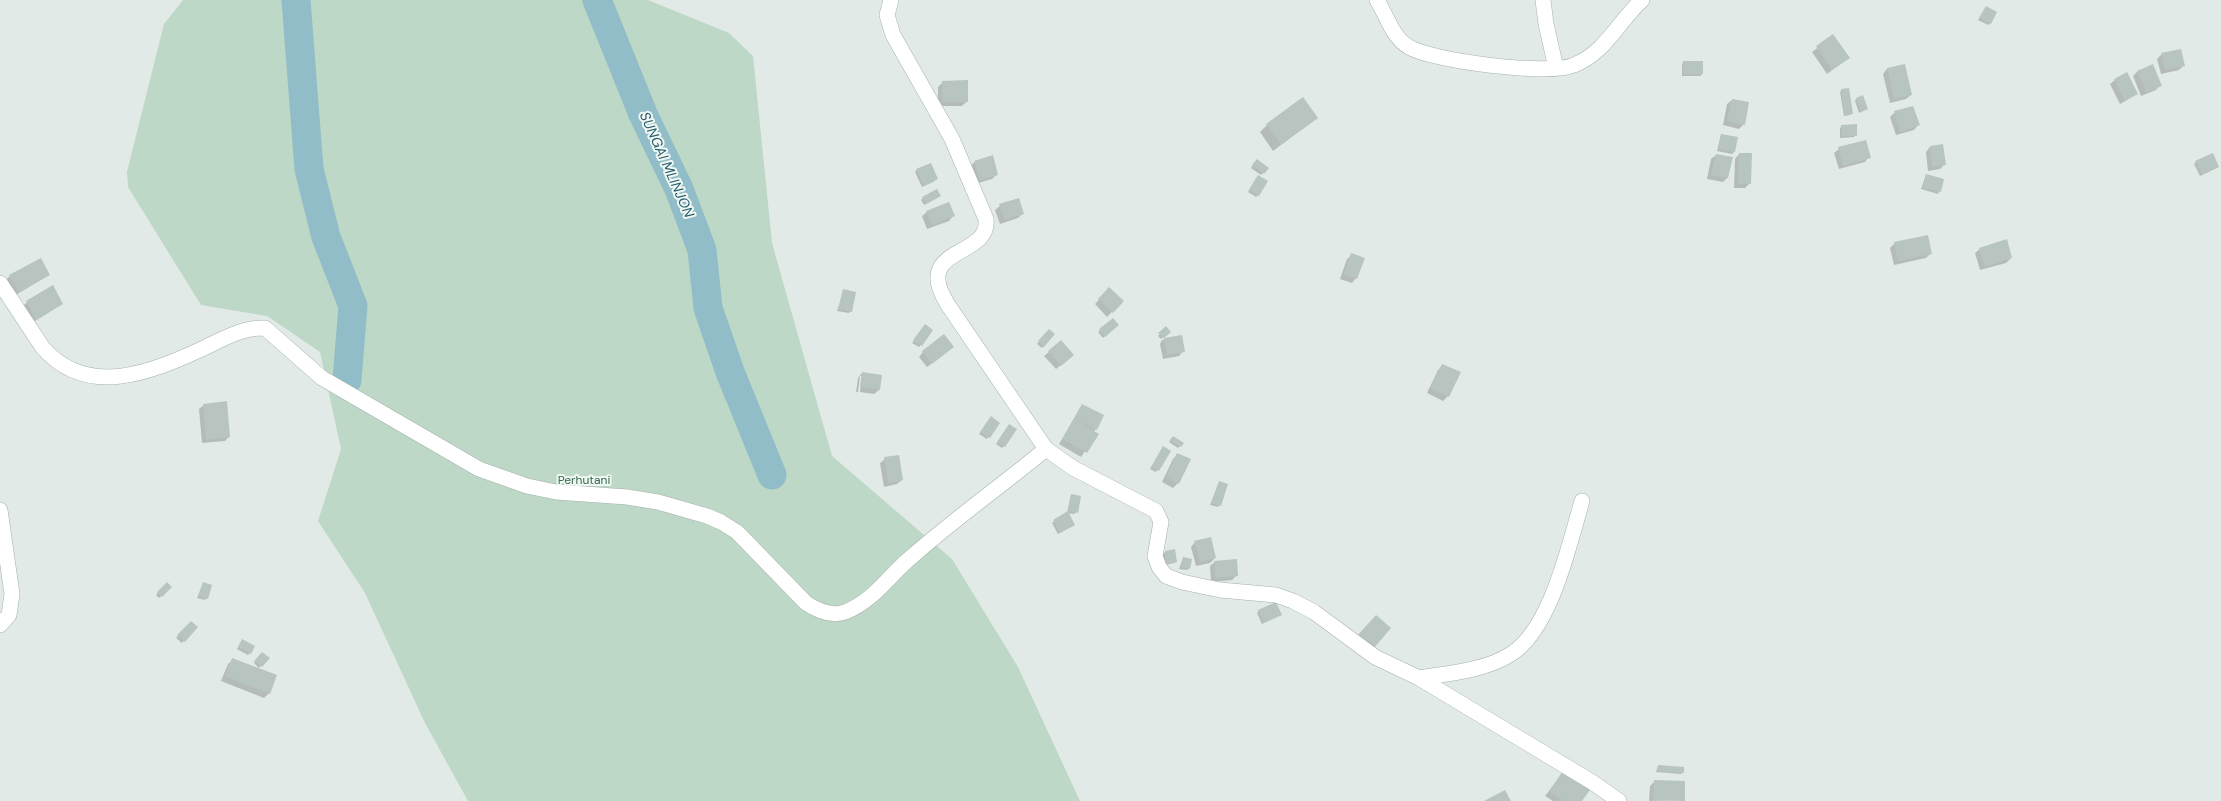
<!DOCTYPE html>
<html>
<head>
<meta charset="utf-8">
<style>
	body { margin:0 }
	canvas { display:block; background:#e1eae6 }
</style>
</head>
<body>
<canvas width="2221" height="801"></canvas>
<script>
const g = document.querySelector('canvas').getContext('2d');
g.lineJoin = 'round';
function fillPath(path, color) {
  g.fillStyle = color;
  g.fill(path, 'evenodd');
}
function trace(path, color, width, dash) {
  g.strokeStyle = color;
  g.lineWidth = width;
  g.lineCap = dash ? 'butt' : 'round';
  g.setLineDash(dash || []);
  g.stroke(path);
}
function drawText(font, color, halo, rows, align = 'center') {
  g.font = font + ' "DM Sans",sans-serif';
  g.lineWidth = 4;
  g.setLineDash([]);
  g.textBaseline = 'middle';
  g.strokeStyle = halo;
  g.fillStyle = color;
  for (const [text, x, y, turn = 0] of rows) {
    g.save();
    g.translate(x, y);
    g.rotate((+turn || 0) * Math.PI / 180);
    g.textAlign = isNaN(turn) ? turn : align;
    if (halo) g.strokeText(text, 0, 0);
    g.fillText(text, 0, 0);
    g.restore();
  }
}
const green = new Path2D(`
	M183,0H648L729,33L753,56L772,243L832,456L952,559L1018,667L1080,801H468L425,723L365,593L318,521L341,449L320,352L267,316L201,305L128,187L127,172L164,24Z`);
const shadow = new Path2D(`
	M1986,7L1990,23L1988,25L1978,20Z
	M1833,36L1843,62L1827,74L1812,52Z
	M2162,54L2183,66L2179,70L2161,74L2157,59Z
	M1684,62L1702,74L1700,76H1682V64Z
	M1904,65L1911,95L1906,99L1890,103L1883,74L1887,69Z
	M2152,65L2160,85L2156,90L2141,96L2133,76L2137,72Z
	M2115,80L2137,94L2120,104L2110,84Z
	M943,82L967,101L962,106H938V87Z
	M1842,90L1852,113L1850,115L1844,116L1840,92Z
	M1856,99L1867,109L1859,113L1855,101Z
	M1732,100L1744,124L1739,129L1723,125L1727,104Z
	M1894,113L1918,125L1914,130L1896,135L1890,117Z
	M1316,118L1273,151L1260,132L1267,125Z
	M1842,126L1856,135L1854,137L1840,138V128Z
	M1721,135L1734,152L1732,154L1717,151Z
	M1942,146L1945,164L1940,169L1928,171L1926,152L1930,147Z
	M1839,149L1869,157L1865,162L1839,169L1834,153Z
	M1739,154L1750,183L1745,188H1734L1735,159Z
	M1716,155L1727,178L1723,182L1707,179L1711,159Z
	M975,162L997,174L992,179L975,184L970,166Z
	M1255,162L1267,168L1261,175L1251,168Z
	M2196,162L2216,168L2200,176L2194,164Z
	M917,170L935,181L922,187L915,172Z
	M1926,175L1943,180L1938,194L1921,189Z
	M1256,178L1258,195L1256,197L1248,192Z
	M923,198H937L924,205L921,200Z
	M1000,206L1023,213L1018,218L1000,224L995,210Z
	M927,212L953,216L949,221L927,229L922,216Z
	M1895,243L1931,253L1926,258L1894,265L1890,248Z
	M1980,249L2011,258L2006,263L1980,270L1975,253Z
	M1352,255L1356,278L1352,283L1340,279L1347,259Z
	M49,275L14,296L6,280L10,276Z
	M52,287L62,304L32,323L22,306Z
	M1109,289L1122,301L1107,317L1095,304Z
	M844,291L850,311L849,313L837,311Z
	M1113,320L1117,325L1103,338L1098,332Z
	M923,328L932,331L919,347L912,343Z
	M1166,328L1169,332L1161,339L1158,336Z
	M1049,331L1053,334L1042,348L1037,344Z
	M1181,336L1183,351L1179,356L1163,359L1160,344L1162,340Z
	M948,351L927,367L919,357L923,352Z
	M1049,352L1068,359L1056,369L1044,356Z
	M1443,365L1448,396L1443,401L1427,393L1438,370Z
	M862,373L879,390L874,394L860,392L862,376H860L858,392H856L858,378Z
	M204,405L229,437L225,441L202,443L199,409Z
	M1083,405L1096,429L1093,432L1097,434L1081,457L1059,444Z
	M989,420L999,423L987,439L979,434Z
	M1007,428L1004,446L1002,448L996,444Z
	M1171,439L1180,446L1178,448L1169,442Z
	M1161,450L1169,451L1156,472L1150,469Z
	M1178,454V483L1173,488L1162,482L1173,459Z
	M885,459L902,480L897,484L884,487L880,463Z
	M1219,482V505L1218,507L1210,505Z
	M1071,495L1076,512L1074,514L1067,513L1074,525L1058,534L1052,523L1067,513Z
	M1195,542L1215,558L1210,563L1196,566L1191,547Z
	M1165,552L1176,562L1174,563L1165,565L1163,554Z
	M1183,558L1189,568L1187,570L1179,569Z
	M1215,562L1237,575L1232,580L1211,582L1210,566Z
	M167,583L170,587L159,598L156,595Z
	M203,584L206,598L205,600L197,598Z
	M1259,611L1280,615L1262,624L1257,613Z
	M191,622L196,627L182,643L176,638Z
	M242,641L250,653L248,655L237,649Z
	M262,653L268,658L259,668L254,663Z
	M233,660L269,693L264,698L221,681L228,664Z
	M1658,766L1683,772L1681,774L1656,772Z
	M1563,773L1581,801H1553L1545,796Z
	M1654,782L1683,800L1649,801L1650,786Z`);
const river = new Path2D(`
	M296,0L309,169L326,237L353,306L347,380
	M597,0L643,114L679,189L702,250L708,308L730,372L772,475`);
const building = new Path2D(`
	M1986,6L1997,12L1991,24L1979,18Z
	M1833,34L1850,58L1832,70L1816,46Z
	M2181,49L2185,66L2165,70L2161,53Z
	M1683,61H1703V74L1683,75Z
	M1905,64L1912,95L1894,99L1887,68Z
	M2153,64L2162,86L2146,92L2137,71Z
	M2127,72L2138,94L2125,101L2114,79Z
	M968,80V102H942V81Z
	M1849,88L1853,114L1845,115L1841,89Z
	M1863,95L1868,109L1861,112L1856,98Z
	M1303,97L1318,118L1281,145L1266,124Z
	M1732,99L1749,102L1745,125L1727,121Z
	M1913,106L1920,125L1900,132L1894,111Z
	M1857,124V136H1842L1841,125Z
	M1721,134L1738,137L1735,152L1718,149Z
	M1866,140L1871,158L1843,166L1838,147Z
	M1943,144L1946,165L1932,167L1930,146Z
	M1739,153H1752L1751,184H1738Z
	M2213,153L2219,167L2202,175L2195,161Z
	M1716,154L1733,157L1728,178L1711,175Z
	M993,155L998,175L980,180L974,161Z
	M1257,159L1269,168L1264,174L1252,165Z
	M931,163L938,179L924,186L916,169Z
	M1926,174L1944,179L1941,192L1922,188Z
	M1258,175L1268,181L1259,196L1249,190Z
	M937,189L941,196L926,204L922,197Z
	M1019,198L1024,214L1005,220L999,204Z
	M949,202L955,216L932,225L926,211Z
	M1928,235L1932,254L1898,261L1894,242Z
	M2007,239L2012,258L1985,267L1979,248Z
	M1351,253L1365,258L1357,279L1344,274Z
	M41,258L50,275L19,292L9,275Z
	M53,285L63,304L36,320L26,301Z
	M1109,287L1124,301L1113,313L1098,299Z
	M843,289L856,292L852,312L838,309Z
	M1113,318L1119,325L1105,337L1099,329Z
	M925,324L933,330L922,346L913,340Z
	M1166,326L1171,332L1164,338L1182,335L1185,352L1167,355L1164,338L1158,333Z
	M1049,329L1055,334L1044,347L1038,341Z
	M944,334L954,347L932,364L922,351Z
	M1061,340L1074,355L1061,366L1048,351Z
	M1442,364L1461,372L1449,397L1430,388Z
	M862,372L882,375L880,390L860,387Z
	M227,401L230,437L206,440L203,404Z
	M1082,404L1104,415L1097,430L1076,420L1099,434L1087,453L1062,439Z
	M991,416L1000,423L990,438L980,432Z
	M1009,424L1017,429L1005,447L997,442Z
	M1173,436L1184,443L1181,447L1170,440Z
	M1163,446L1171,451L1159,471L1151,467Z
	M1177,453L1191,459L1179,484L1166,477Z
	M899,455L903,480L888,483L884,457Z
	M1219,481L1228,484L1221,506L1211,503Z
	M1071,494L1081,496L1078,513L1068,511L1075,525L1060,533L1053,520L1068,511Z
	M1211,537L1216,558L1200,562L1194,541Z
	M1175,549L1177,562L1166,564L1165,551Z
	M1183,557L1192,559L1190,569L1181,567Z
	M1237,559L1238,576L1215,578L1214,561Z
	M167,582L172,587L162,597L157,592Z
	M203,582L212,585L208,599L198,596Z
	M1276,602L1282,615L1264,623L1258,610Z
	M1376,615L1391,628L1373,649L1357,636Z
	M191,621L198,627L185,642L177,635Z
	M242,639L255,646L251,654L238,647Z
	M262,652L270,658L262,667L254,661Z
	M232,658L277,675L270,694L225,676Z
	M1658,765L1684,767V773L1657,771Z
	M1563,771L1590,790L1582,801H1563L1549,791Z
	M1654,780L1685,781V801L1653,800Z
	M1505,790L1511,801H1484Z`);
const street = new Path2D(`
	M891,0L887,15L893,35L952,139L986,219C991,259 910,245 948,305L1046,449L1073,468L1156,511L1161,522L1155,556L1159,567L1166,576L1182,582L1220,590L1276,595L1293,601L1314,612L1375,657L1419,678L1592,782L1619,801
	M1377,0C1387,16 1392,37 1409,47C1432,61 1549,76 1574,65C1605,53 1618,22 1642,0
	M1543,0L1546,24L1556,68
	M0,283L43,348C88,399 152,372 204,348C223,339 243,327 265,328L322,378L479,469L527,486L556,492L627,497L658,502L707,516L721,522L737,532L806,603C818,611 831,617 845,612C872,602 888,577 909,559C953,520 1001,486 1046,449
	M0,510L12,594L9,615L0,625
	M1419,678C1450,673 1484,671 1511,654C1551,629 1569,545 1582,501`);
const parkNames = [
	["Perhutani",584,481]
];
const waterNames = [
	["SUNGAI MLINJON",666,165,66]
];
fillPath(green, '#bdd8c6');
fillPath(shadow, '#0003');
trace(river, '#90bdc8', 29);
fillPath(building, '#b7c4bf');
trace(street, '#a5b1ad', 16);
trace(street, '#fff', 15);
drawText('12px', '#336a4b', '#f1f7f4', parkNames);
drawText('italic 14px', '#265e6c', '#f1f7f4', waterNames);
</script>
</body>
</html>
